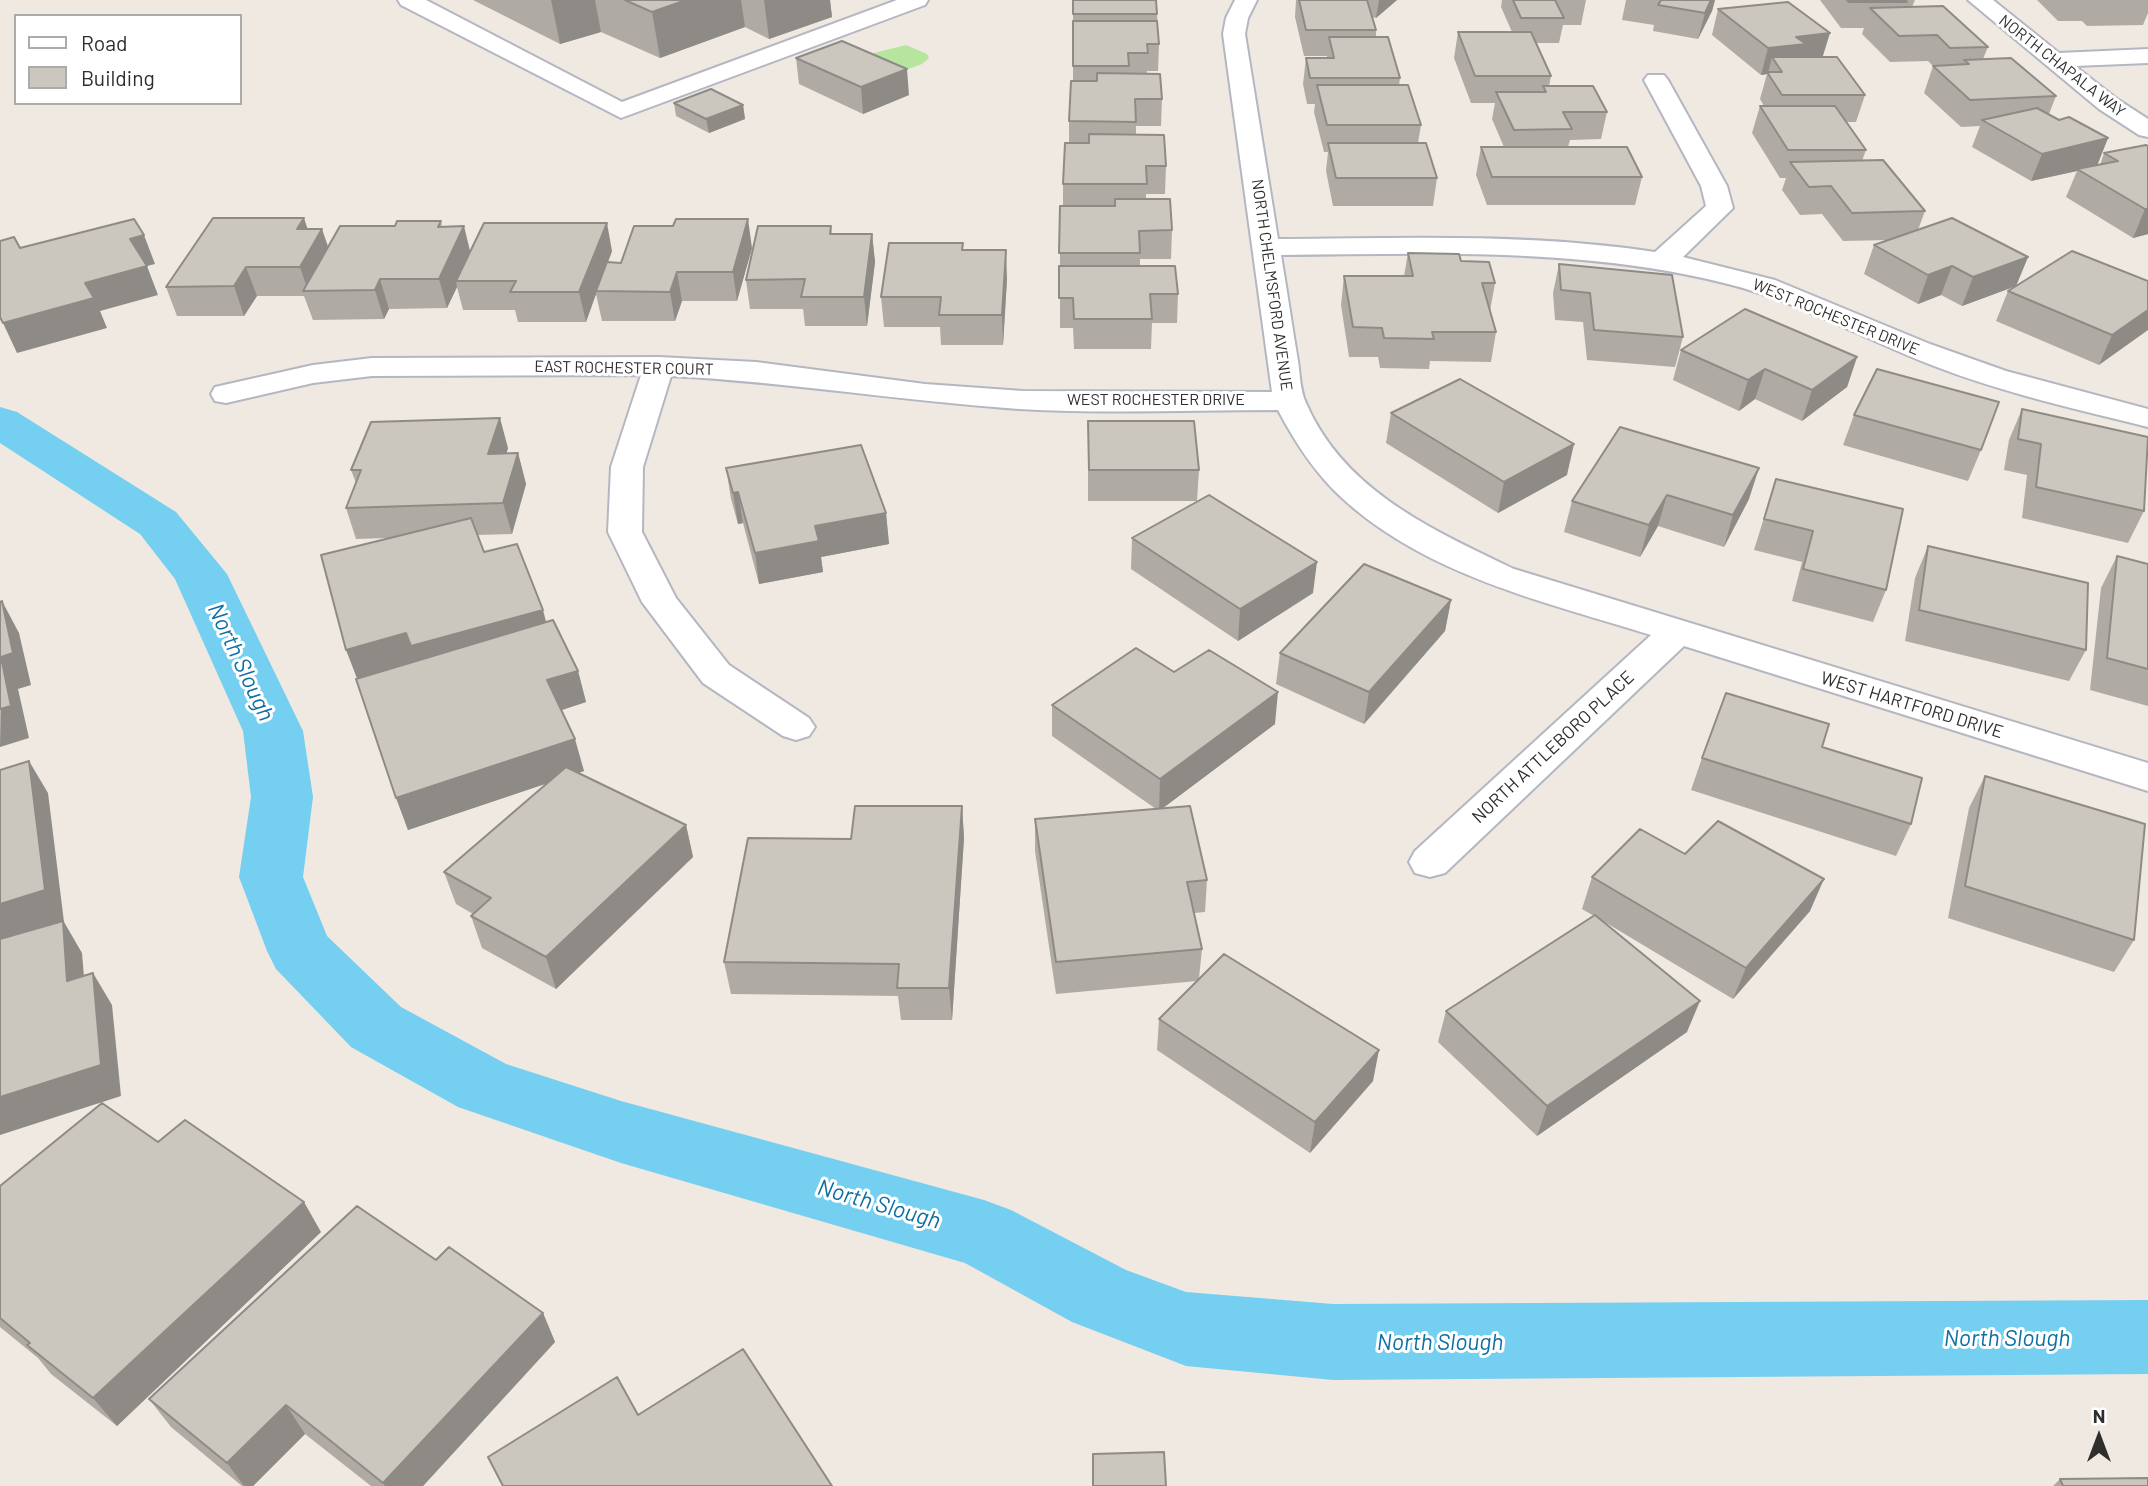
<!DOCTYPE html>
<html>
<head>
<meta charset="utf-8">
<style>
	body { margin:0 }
	#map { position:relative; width:2148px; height:1486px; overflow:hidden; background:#efe9e1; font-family:Barlow,sans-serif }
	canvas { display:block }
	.legend { position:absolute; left:14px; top:14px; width:228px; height:91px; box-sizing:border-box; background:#fff; border:2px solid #ababab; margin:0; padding:9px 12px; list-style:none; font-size:21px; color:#2e2e2e }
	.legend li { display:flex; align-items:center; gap:14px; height:35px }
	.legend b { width:35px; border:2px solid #ababab }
	.north { position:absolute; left:2064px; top:1402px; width:70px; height:70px; -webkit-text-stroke:5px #fff; paint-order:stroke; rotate:0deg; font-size:19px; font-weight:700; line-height:28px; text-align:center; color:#2e2e2e }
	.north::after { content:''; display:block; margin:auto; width:24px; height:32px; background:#2e2e2e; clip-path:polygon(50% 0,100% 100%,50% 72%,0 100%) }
</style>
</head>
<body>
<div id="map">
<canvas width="2148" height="1486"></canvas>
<ul class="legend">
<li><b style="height:9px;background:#fff"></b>Road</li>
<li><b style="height:19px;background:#cbc7bf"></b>Building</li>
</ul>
<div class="north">N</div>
</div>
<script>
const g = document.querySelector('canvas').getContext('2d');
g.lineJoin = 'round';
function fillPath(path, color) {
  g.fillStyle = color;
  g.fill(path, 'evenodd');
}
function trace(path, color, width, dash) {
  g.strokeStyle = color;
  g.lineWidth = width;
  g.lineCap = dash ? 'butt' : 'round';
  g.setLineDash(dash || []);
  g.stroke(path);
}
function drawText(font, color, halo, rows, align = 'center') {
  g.font = font + ' Barlow,sans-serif';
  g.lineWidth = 6;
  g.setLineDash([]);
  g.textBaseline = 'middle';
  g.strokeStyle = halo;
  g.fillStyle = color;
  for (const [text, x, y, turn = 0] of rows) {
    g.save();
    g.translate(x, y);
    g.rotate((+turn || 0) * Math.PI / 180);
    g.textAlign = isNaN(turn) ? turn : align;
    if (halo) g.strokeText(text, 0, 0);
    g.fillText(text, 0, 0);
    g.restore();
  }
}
const green = new Path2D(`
	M906,45L927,54L929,58L922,64L900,72L870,54Z`);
const canal = new Path2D(`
	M0,407L17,412L176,512L227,574L303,731L313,797L303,877L327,936L401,1007L506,1064L621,1101L984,1200L1011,1210L1126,1270L1186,1292L1333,1304L2148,1300V1374L1333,1380L1186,1366L1072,1322L965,1263L621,1163L458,1107L351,1047L276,969L267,951L239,877L251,797L243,731L175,579L140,534L0,443Z`);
const minor = new Path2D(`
	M398,0H426L622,102L897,0H928L925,5L621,118L401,5Z
	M1235,0H1257L1248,18L1245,34L1278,239C1404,238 1531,233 1655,252L1706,206L1701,186L1644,80L1648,75H1664L1668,80L1727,186L1733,208L1683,257L1775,280L1930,344L2006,371L2148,409V427C2076,409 2004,393 1934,366C1866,340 1800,302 1728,284C1582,247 1431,254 1281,255C1287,290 1292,326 1298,361C1300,374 1300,391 1306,403C1344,491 1433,530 1514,569L2148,763V791L1684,646L1445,873L1430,877L1415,873L1409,862L1415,851L1651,635C1545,602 1425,575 1341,497C1314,472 1295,442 1278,410C1193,410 1104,414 1019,409C902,401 788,382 671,376L643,467L642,532L676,598L729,665L809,718L815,727L809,736L796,740L783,736L703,683L642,602L608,532L611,467L641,375L372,376L313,383L226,403L215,401L211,394L215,387L313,365L372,358L659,357L756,362L925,384L1023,391L1272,392L1223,34L1226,18Z
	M1968,0H1993L2059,53L2148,49V63L2075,66L2117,99L2148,119V137L2139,135L2099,109Z`);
const wall = new Path2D(`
	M473,0H830L832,17L769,39L745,27L660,58L601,32L560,44Z
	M1073,0L1157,14L1159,44L1158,71H1147V73L1162,99L1161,126H1136V135L1166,166L1165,194H1146V199L1172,230L1171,259H1140V266L1178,294L1177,323H1152L1151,349H1074L1073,328H1060V206H1063V184L1069,143V121L1073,81Z
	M1296,0H1397L1376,18L1372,17L1376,30V37L1400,78L1399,85L1421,125L1418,143L1437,178L1433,206H1333L1326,171L1328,152H1324L1314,112L1315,104H1307L1303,84L1306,58H1327V56H1304L1295,17Z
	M1502,0H1586L1581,25H1563L1559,43H1536L1551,76L1549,86L1607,112L1601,139L1570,140L1568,147L1642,177L1635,205H1487L1476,175L1481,147H1504L1492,119L1495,103H1471L1454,58L1458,32H1512L1501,7Z
	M1626,0H1715L1712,11L1698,39L1653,31L1654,25L1622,20Z
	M1820,0H1915L1912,7L1988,47L1983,59L2056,96L2049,114L2059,120L2108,138L2097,165H2100L2104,153L2148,146V234L2133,238L2066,197L2077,171L2031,181L1972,147L1980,126L1961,127L1924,93L1933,66L1928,61L1890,62L1862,34L1864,28H1841Z
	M2037,0H2148V13L2143,25L2087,26L2082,21H2058Z
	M1718,9L1823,57L1865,95L1856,122H1846L1866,150L1862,161L1925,211L1918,230L2028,257L2016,286L1962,306L1941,295L1918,304L1864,274L1874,245L1890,240L1843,241L1822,214L1800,215L1782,190L1786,178H1780L1752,133L1760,106H1764L1760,99L1767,74L1761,75L1712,35Z
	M796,58L909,95L863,114L799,84Z
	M674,103L743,105L745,119L709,133L676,116Z
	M441,221L442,227L470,251H612L608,262L621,263L752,248L737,301H682L675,321H602L596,294L586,322H518L515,310H463L457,287L447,308L389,309L384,319L313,320L304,296H257L244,316H177L166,287L308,229L328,247L395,226Z
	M831,226L832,234H872L875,262L867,326H805L803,309H750L746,280Z
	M963,250L1007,279L1003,345H941L940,327H884L881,297Z
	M1408,253L1461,261L1495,283L1490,311L1496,332L1491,362L1430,361L1429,369L1380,368L1378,357H1349L1341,305L1344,276H1404Z
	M1559,264L1683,337L1675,367L1587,360L1583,322L1555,320L1553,293Z
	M2148,281L2099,365L1996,321L2008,291Z
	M1681,350L1857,357L1847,387L1802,421L1755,399L1739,411L1673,380Z
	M2022,409L2144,511L2128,543L2022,518L2027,475L2004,470L2009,440Z
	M1391,413L1567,475L1498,513L1386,443Z
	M1854,415L1981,450L1968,481L1843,445Z
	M1088,421L1199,470L1197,501H1088Z
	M1620,427L1749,499L1724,547L1658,526L1640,557L1564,532L1572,501Z
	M508,448L506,454L518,453L526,484L512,534L477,535L484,552L546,622L578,671L586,702L561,710L584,771L578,773L686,825L693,857L556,989L482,948L471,916L473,914L456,904L444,872L547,783L408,830L357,679L388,538L356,539L346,508L356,483L351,470Z
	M726,468L886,513L889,544L821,557L823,572L759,584L743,523L738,524L731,499Z
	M1776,479L1886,590L1873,622L1792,601L1802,562L1754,550Z
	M1132,538L1313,593L1238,641L1131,569Z
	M1928,546L2086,650L2069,681L1905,641L1915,578Z
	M2117,556L2148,564V706L2090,690L2101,588Z
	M1451,600L1445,631L1364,724L1276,684L1280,653Z
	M1174,672L1275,724L1163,808L1207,880L1205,912L1194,913L1202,949L1199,978L1373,1081L1310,1153L1157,1050L1159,1019L1197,981L1056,994L1035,851V819L1156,809L1052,736V705Z
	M1822,747L1911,824L1896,856L1691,790L1702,758Z
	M1985,776L2134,940L2114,972L1948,918L1969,808Z
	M962,806L964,838L952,1020H901L898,996L731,994L724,962L851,839Z
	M1685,854L1810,911L1733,999L1603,921L1687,1032L1537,1136L1438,1042L1446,1011L1594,916L1582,909L1592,877Z
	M158,1142L321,1232L117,1426L51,1374L38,1358L0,1327V1186Z
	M436,1260L543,1313L555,1342L423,1486H371L305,1434L253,1486H242L171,1427L149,1399Z
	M2060,1479L2148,1486H2053Z`);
const shadedWall = new Path2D(`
	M551,0H595L601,32L560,44Z
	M686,0H741L745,27L660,58L652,12Z
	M764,0H830L832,17L769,39Z
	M1379,0H1397L1376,18Z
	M1711,0H1715L1712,11L1698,39L1705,13Z
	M1830,33L1822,59L1772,57L1768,73L1767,72V74L1761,75L1768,48L1796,37Z
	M907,69L909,95L863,114L861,87Z
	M743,105L745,119L709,133L706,119Z
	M2108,138L2097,166L2077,169V171L2031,181L2042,154Z
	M2145,209H2148V234L2133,238Z
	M304,218L313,245L322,229L332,258L308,291L300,267L297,229Z
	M748,219L752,248L737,301L733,272Z
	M607,223L612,251L597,291H596V294L586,322L579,292Z
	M464,226L471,255L456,281L457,287L447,308L439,279Z
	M872,234L875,262L867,326L864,297Z
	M144,235L155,264L147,266L158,295L100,311L107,328L17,353L3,323L85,283L130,239Z
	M1006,250L1007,279L1003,345L1002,315Z
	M2028,257L2016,286L1962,306L1973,277Z
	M1952,266L1941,295L1918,304L1928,275Z
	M246,267L257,296L244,316L234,286Z
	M677,272L682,301L675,321L670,292Z
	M380,279L389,309L384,319L375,290Z
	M2148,310V330L2099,365L2112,335Z
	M1857,357L1847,387L1802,421L1812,390Z
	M1765,369L1755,399L1739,411L1748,380Z
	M500,418L508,448L497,485L488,454Z
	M1574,444L1567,475L1498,513L1504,482Z
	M518,453L526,484L512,534L503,503Z
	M1759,468L1749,499L1724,547L1733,515Z
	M738,492L743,523L738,524L733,493Z
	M1667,495L1658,526L1640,557L1649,525Z
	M886,513L889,544L821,557L823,572L759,584L755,553L815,526Z
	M1317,562L1313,593L1238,641L1240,609Z
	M1451,600L1445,631L1364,724L1369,692Z
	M2,601L19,633L31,685L18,689L29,738L0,747Z
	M543,610L551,641L358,681L346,650L406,633Z
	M578,671L586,702L556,712L547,680Z
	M1278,692L1275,724L1159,811L1160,779Z
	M575,739L584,771L408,830L396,798Z
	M29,761L48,793L64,922L82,953L87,1013L0,943V904Z
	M962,806L964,838L952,1020L949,988Z
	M686,825L693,857L556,989L546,957Z
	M1824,879L1810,911L1733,999L1746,968Z
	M93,973L112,1005L121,1096L0,1135V1097Z
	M1700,1001L1687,1032L1537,1136L1547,1106Z
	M1379,1050L1373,1081L1310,1153L1315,1122Z
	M304,1202L321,1232L117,1426L93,1398Z
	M543,1313L555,1342L423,1486H385L383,1483Z
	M286,1405L305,1434L253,1486H244L227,1463Z`);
const building = new Path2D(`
	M625,0H686L652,12Z
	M1073,0H1156L1157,14H1073Z
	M1299,0H1367L1376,30H1306Z
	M1513,0H1555L1564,18H1521Z
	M1661,0H1711L1705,13L1658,5Z
	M1847,0H1905L1907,2H1849Z
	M1788,2L1830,33L1796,37L1806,44L1768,48L1718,9Z
	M1943,6L1988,47L1950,48L1937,35L1899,36L1870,8Z
	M1073,21H1157L1159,44H1147L1148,53H1128L1129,66H1073Z
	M1458,32H1531L1551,76H1475Z
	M1329,37H1388L1400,78H1310L1306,58H1334Z
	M842,41L907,69L861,87L796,58Z
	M1772,57H1837L1865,95H1782L1767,72H1782Z
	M2011,58L2056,96L1970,100L1933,66L1969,64L1964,60Z
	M1097,73L1160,74L1162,99H1135L1136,122L1069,121L1071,81H1097Z
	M1317,85H1408L1421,125H1327Z
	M1543,86H1593L1607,112H1563L1572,129L1514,130L1496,92H1546Z
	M711,89L743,105L706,119L674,103Z
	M1760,106H1835L1866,150H1788Z
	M2037,108L2059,120L2069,117L2108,138L2042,154L1982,120Z
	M1089,134L1164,135L1166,166H1146L1147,184H1063L1065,143H1089Z
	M1328,143H1426L1437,178H1336Z
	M2146,145L2148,146V209H2145L2077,169L2118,161L2104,153Z
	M1481,147H1627L1642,177H1492Z
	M1883,160L1925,211L1852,213L1831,186L1809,187L1790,162Z
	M1115,199H1170L1172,230L1139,231L1140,253H1059L1060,206H1115Z
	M213,218H304L297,229H322L300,267H246L234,286L166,287Z
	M1952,218L2028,257L1973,277L1952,266L1928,275L1874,245Z
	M134,219L144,235L130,239L147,266L85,283L94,298L3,323L0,317V241L14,237L20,248Z
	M676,219H748L733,272H677L670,292L596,291L607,262L621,263L634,226H673Z
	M397,221H441L438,227L464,226L439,279H380L375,290L303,291L340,226H395Z
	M484,223H607L579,292H510L516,281H456Z
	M758,226H831L830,234H872L864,297H801L805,279L746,280Z
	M889,243H963L962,250H1006L1002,315H939L941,297H881Z
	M2072,251L2148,281V310L2112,335L2008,291Z
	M1408,253L1459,254L1461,261L1489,262L1495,283H1482L1496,332H1432L1434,339L1384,338L1382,328L1353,327L1344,276H1413Z
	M1559,264L1672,275L1683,337L1594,330L1590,293L1561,290Z
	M1059,266H1175L1178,294H1150L1152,319H1074L1073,298H1059Z
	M1745,309L1857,357L1812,390L1765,369L1748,380L1681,350Z
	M1877,369L1999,402L1981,450L1854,415Z
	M1460,379L1574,444L1504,482L1391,413Z
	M2022,409L2148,437L2144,511L2036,487L2041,444L2018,439Z
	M500,418L488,454L518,453L503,503L346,508L361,470H351L371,422Z
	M1088,421H1194L1199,470H1089Z
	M1620,427L1759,468L1733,515L1667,495L1649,525L1572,501Z
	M861,445L886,513L815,526L819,541L755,553L738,492L733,493L726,468Z
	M1776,479L1903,509L1886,590L1803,569L1813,531L1764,519Z
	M1209,495L1317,562L1240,609L1132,538Z
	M471,518L484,552L517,544L543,610L411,646L406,633L346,650L321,555Z
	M1928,546L2088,583L2086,650L1919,610Z
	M2117,556L2148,564V669L2107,658Z
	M1364,564L1451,600L1369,692L1280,653Z
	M2,601L13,653L1,657L11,706L0,709V602Z
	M553,620L578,671L547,680L575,739L396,798L356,679Z
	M1136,648L1174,672L1209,650L1278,692L1160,779L1052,705Z
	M1726,693L1829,724L1822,747L1922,778L1911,824L1702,758Z
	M29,761L45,890L0,904V770Z
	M566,767L686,825L546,957L471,916L491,898L444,872Z
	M1985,776L2145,824L2134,940L1965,886Z
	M855,806H962L949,988H897L899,964L724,962L748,838L851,839Z
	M1190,806L1207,880L1187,882L1202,949L1056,962L1035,819Z
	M1718,821L1824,879L1746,968L1592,877L1640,829L1685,854Z
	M1595,915L1700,1001L1547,1106L1446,1011Z
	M63,921L67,981L93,973L101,1065L0,1097V939Z
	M1224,954L1379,1050L1315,1122L1159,1019Z
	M102,1103L158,1142L185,1120L304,1202L93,1398L27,1345L30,1343L0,1318V1186Z
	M357,1206L436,1260L449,1247L543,1313L383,1483L286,1405L227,1463L149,1399Z
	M743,1349L832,1486H503L488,1457L617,1377L638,1415Z
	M1164,1452L1166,1486H1093V1454Z
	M2148,1478V1486H2063L2060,1479Z`);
const farStreetnames = [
	["NORTH CHAPALA WAY",2062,66,38],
	["NORTH CHELMSFORD AVENUE",1272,285,82],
	["WEST ROCHESTER DRIVE",1836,317,22],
	["EAST ROCHESTER COURT",624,368,1],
	["WEST ROCHESTER DRIVE",1156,400]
];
const streetNames = [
	["WEST HARTFORD DRIVE",1912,705,17],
	["NORTH ATTLEBORO PLACE",1553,747,-43]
];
const nearWaternames = [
	["North Slough",241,662,65],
	["North Slough",879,1204,16],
	["North Slough",2007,1338],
	["North Slough",1440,1342]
];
fillPath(green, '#b6e59e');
fillPath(canal, '#75cff0');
trace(minor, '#b4b7c1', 4);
fillPath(minor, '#fff');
fillPath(wall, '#afaba4');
fillPath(shadedWall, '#8e8b86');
fillPath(building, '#cbc7bf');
trace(building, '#8e8b86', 2);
drawText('16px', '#2e2e2e', '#fff', farStreetnames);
drawText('18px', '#2e2e2e', '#fff', streetNames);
drawText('italic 23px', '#0d6fa3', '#fff', nearWaternames);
</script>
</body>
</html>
